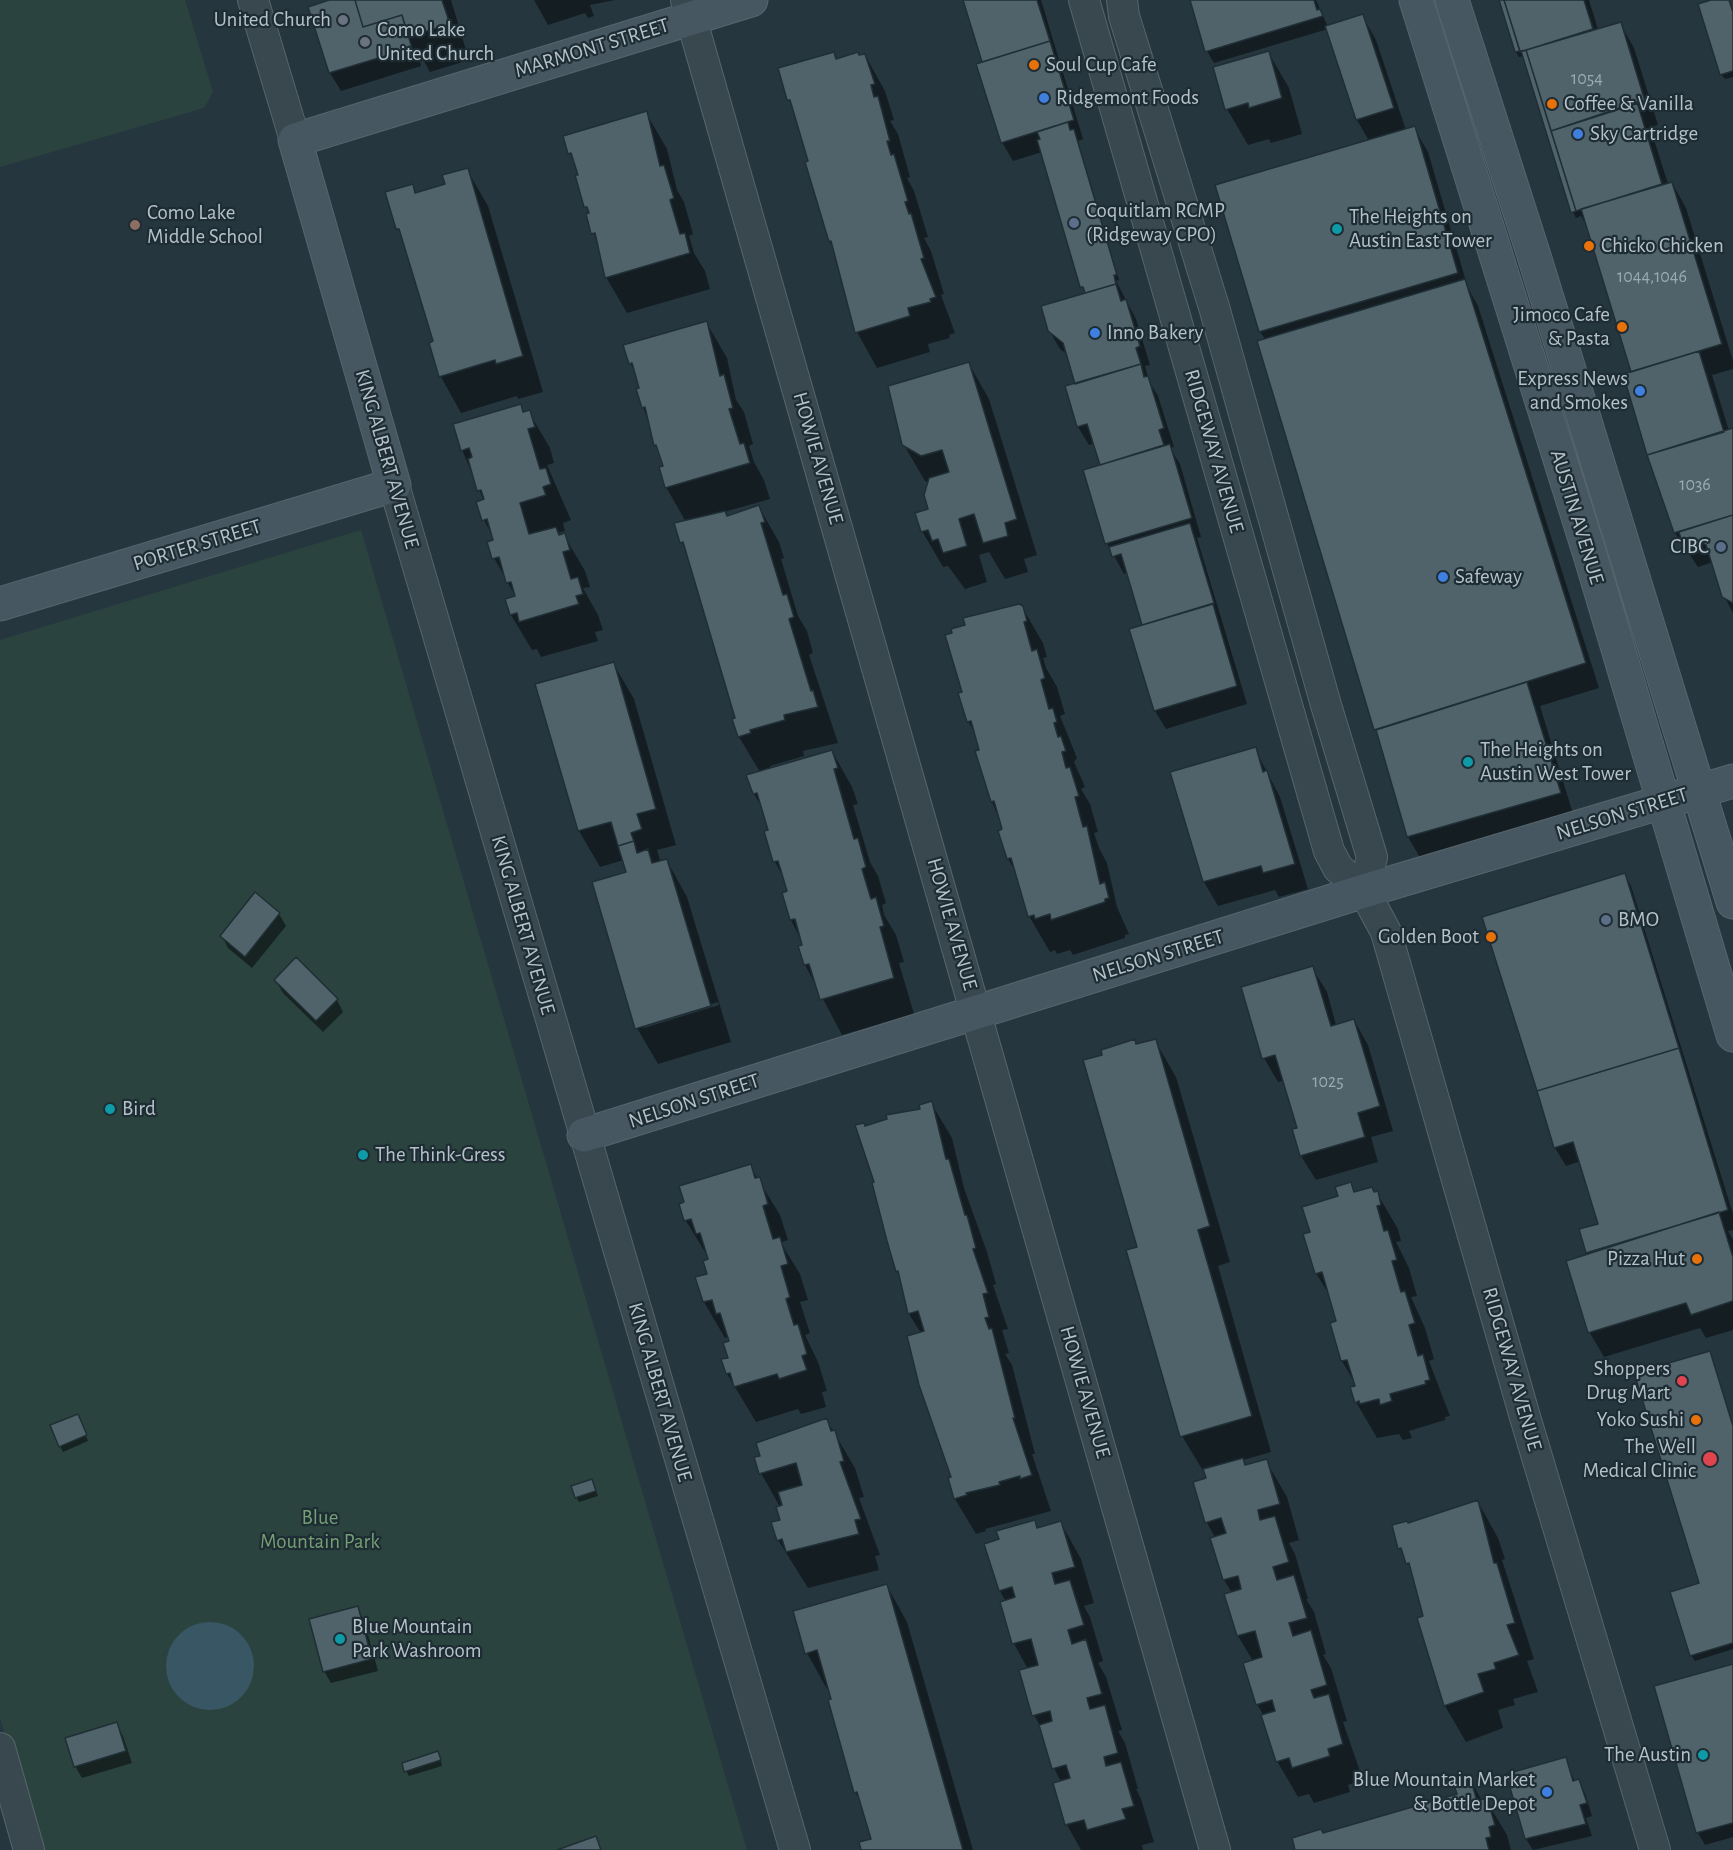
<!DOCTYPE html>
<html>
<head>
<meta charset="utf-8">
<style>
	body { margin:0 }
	canvas { display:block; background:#25363e }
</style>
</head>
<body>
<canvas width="1733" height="1850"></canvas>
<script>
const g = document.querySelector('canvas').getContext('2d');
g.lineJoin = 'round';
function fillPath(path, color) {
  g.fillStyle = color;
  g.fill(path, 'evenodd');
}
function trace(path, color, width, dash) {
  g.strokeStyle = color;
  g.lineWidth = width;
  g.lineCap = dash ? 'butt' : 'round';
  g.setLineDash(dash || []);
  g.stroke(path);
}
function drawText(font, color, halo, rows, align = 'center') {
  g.font = font + ' "Alegreya Sans",sans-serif';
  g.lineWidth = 4.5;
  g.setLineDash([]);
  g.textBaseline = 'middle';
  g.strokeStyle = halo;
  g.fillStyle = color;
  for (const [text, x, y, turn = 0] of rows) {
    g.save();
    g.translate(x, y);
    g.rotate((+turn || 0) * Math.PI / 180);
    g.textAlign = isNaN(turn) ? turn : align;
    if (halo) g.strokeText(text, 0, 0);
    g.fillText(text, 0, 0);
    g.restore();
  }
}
const green = new Path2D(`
	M0,0H185L213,92L204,108L0,167Z
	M361,530L747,1850H40L0,1718V640Z`);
const water = new Path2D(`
	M166 1666a44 44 0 1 1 88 0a44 44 0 1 1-88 0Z`);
const shadow = new Path2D(`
	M335,0H451L469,60L430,72L417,49L421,66L341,91L330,73Z
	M534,0H615L590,5L594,16L588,18L585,13L548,25Z
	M964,0H1041L1083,139L1078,141L1119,280L1116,281L1136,319L1150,365L1145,366L1149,381L1158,396L1174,447L1170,448L1180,464L1201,537L1197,538L1247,704L1166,729L1155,711L1144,626L1128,573L1124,574L1107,543L1102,466L1095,443L1089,445L1078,427L1067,387L1076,385L1068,355L1060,349L1049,330L1086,294L1042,152L1013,161L1002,142L984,63Z
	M1191,0H1316L1328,27L1362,15L1376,40L1406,130L1414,128L1428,152L1468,288L1478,306L1599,688L1540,706L1574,817L1422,861L1408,837L1266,340L1260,332L1217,186L1369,141L1357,120L1328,29L1214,63L1207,51Z
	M1500,0H1589L1598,29L1620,23L1634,48L1658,125L1650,127L1668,184L1672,183L1686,208L1733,361V369L1712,375L1729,431L1733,430V613L1724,596L1714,566L1710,563L1698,567L1675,533L1625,375L1633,373L1589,230L1581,216L1576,218L1573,212L1524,56L1519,57L1516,52Z
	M1717,0H1729L1733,12V77L1725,79L1721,74Z
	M1268,52L1289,88L1302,134L1271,143L1269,139L1248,145L1227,109Z
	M833,54L837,60L865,55L885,91L894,120L890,121L898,134L910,177L907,178L914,191L928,237L924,238L931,251L944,294L941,295L955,333L949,335L950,338L928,344L930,352L877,368L857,332L835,251L830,242L807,163L809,162L794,110L789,100Z
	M646,113L667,149L677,190L684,202L693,234L689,236L694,253L705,271L710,289L627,313L606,277L575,163L570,153Z
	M467,170L488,206L543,392L518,399L517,396L461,413L441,377L431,344L435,342L404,239L398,229L412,186L417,194L447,185Z
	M706,322L727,358L736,400L744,412L753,444L749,446L754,462L764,480L770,499L724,512L728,518L759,507L779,542L784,558L781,559L798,616L807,631L813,653L809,655L838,743L803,751L804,756L770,766L771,769L832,751L852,787L858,804L853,805L870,862L878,876L886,903L882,905L884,915L896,935L904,962L899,963L914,1014L842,1035L805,965L800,947L804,946L791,920L785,880L775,862L766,832L770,831L765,813L754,794L748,776L760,772L739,737L734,720L737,719L687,551L682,542L686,522L666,487L665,467L643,407L637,375L630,363Z
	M969,364L989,399L1037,555L1024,559L1028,572L1005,579L989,552L979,555L987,582L965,589L948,566L943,567L922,531L929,510V483L925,481L904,445L895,415Z
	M520,406L524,413L529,412L550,448L554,463L547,465L571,520L563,523L565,531L558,533L560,536L564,535L585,571L590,587L583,588L598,615L603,630L595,632L598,641L541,657L537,649L532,650L511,615L516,597L494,558L495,541L484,520V501L462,450Z
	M1022,607L1043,643L1047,657L1043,658L1046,668L1057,687L1065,714L1060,716L1077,758L1074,762L1085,787L1081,789L1090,804L1098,832L1094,833L1099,848L1107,863L1117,907L1129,934L1125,935V938L1073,955L1070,950L1057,954L1055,950L1050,952L1029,916L1017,874L1008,859L1004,831L992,802L977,752L981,751L977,736L968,721L964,693Z
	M613,663L634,699L676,845L657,850L661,863L667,861L687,897L731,1042L658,1064L637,1028L628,873L624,860L600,867L579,831L537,685ZM718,1002L719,1005L644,1028V1025Z
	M1255,749L1280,797L1308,889L1279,897L1275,890L1218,906L1204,882L1172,773Z
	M1624,874L1631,886L1733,1214V1230L1728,1231L1733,1240V1330L1706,1338L1700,1328L1604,1357L1590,1333L1568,1262L1589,1255L1581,1230L1600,1225L1581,1161L1566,1166L1555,1148Z
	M279,914L286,926L252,968L228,948L222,936Z
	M1312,968L1327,992L1336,1025L1354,1020L1368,1045L1393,1131L1371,1137L1378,1162L1316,1180L1301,1156L1294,1130L1299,1129L1285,1080L1278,1082L1264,1058Z
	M276,981L337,1000L343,1012L323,1032L283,993Z
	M1155,1041L1176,1077L1230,1262L1218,1266L1271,1452L1243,1460L1246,1467L1266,1461L1287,1497L1299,1540L1289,1543L1295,1554L1308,1599H1306L1314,1612L1326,1654L1323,1655L1331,1668L1347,1721L1343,1722L1363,1780L1348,1785L1350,1792L1314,1803L1309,1794L1298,1797L1277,1761L1264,1716L1257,1704L1253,1661L1238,1636L1232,1593L1224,1580L1211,1539L1215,1537L1207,1523L1195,1483L1208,1479L1182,1436L1139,1248L1137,1046Z
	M931,1103L952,1138L964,1188L987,1252L996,1284L993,1285L1008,1329L1002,1330L1009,1353L1005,1354L1012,1365L1035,1454H1032L1051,1511L985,1529L986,1531L976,1534L955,1499L921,1333L909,1314L874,1184L876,1183L865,1127L922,1110Z
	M750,1166L780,1215L788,1240L782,1242L784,1248L800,1274L808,1300L800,1302L810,1333L805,1335L818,1362L827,1391L822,1392L826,1407L801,1414L798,1409L756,1422L727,1374L723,1360L730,1359L729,1336L725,1338L704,1302L710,1260L686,1221L681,1205Z
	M1350,1184L1356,1193H1377L1398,1229L1401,1241L1396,1242L1409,1268L1417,1296L1411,1297L1425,1328L1434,1359L1429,1361L1450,1416L1445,1417V1420L1409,1431L1412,1438L1403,1440L1399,1434L1377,1438L1356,1402L1357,1387L1342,1361L1332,1324L1338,1322L1331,1298L1316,1273L1311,1233Z
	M1709,1352L1733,1425V1649L1695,1661L1691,1655L1701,1584Z
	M826,1419L855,1468L864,1497L859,1498L880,1555L875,1556L879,1570L808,1588L778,1540L782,1521L780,1507L761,1473Z
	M80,1421L88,1441L63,1452L60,1446Z
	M592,1481L598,1496L579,1502L576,1497Z
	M1478,1502L1498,1538L1505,1559L1502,1560L1534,1659L1527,1661L1538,1692L1513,1699L1515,1705L1498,1710L1503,1728L1466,1742L1445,1706L1419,1619L1425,1617L1414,1575L1400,1548L1408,1525Z
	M1034,1522L1038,1529L1061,1523L1081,1559L1094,1603L1084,1606L1090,1617L1103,1661L1098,1663L1106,1677L1122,1730L1118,1731L1125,1743L1138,1789H1136L1141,1799L1154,1842L1142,1845L1143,1850H1081L1067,1825L1061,1782L1054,1768L1043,1731L1034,1715L1028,1669L1014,1644L1002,1603L1006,1602L1000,1591V1540Z
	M887,1586L907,1622L973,1850H863L872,1840L862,1804L855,1792L833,1700L830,1688L827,1689L807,1653Z
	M357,1608L364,1620L378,1671L331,1683L324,1671Z
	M1733,1665V1837L1705,1845L1698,1833L1655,1687Z
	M116,1724L123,1736L132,1763L82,1778L75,1766Z
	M440,1758L442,1766L409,1776L406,1771Z
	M1565,1758L1575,1782L1579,1781L1585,1793L1592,1816L1586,1818L1592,1836L1533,1850L1526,1839Z
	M1470,1779L1482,1801L1486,1800L1507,1835L1511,1850H1297L1323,1835L1459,1795Z`);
const building = new Path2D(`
	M329,0H355L363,27L402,15L412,48L329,73L308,7Z
	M350,0H442L450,24L408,37L402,15L363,27L355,0Z
	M963,0H1037L1050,41L982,62Z
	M1190,0H1314L1317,10L1320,9L1323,16L1205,52Z
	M1499,0H1504L1520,51L1515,52Z
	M1504,0H1584L1593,29L1520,52Z
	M1711,0H1729L1733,12V71L1720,75L1698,4Z
	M1363,14L1394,108L1356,120L1325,26Z
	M1621,22L1645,101L1551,131L1526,50Z
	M1050,41L1074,120L1001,143L976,64Z
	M1526,50L1576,211L1571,213L1521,51Z
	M1269,51L1282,98L1249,108L1248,103L1225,110L1213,67Z
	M834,52L836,59L858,52L859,55L865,54L875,84L871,85L874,97L878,96L890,141H887L891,155L894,154L908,201L905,202L909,214L911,213L924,258L921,259L936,297L930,299L931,302L908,308L910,316L855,333L831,241L829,242L805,162L808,161L790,100H787L778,68Z
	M1637,102L1662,184L1576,211L1551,131Z
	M647,111L660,166L664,165L674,198L670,200L680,234L685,233L690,253L605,278L595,233L591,234L586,214L589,213L587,207H584L575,175H578L571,153L568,154L563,136Z
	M1068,122L1070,130L1074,129L1117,275H1114L1116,284L1085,293L1083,287H1080L1037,140L1040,139L1037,132Z
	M1415,126L1458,273L1259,332L1215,185Z
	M468,168L523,356L496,364L495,360L439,377L429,343L433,341L399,229H396L385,192L413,184L415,193L445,184L442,175Z
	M1672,182L1722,344L1631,372L1581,209Z
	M1465,279L1586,663L1374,730L1257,341Z
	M1116,284L1121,301L1126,299L1140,346L1136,348L1141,364L1075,384L1063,343L1048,331L1041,306Z
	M707,321L720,376L724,374L733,408L729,409L740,444L744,443L750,463L665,488L659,467L663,466L656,445L654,446L645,407L642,408L636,389L639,388L632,363L629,364L623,345Z
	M1699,351L1724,432L1647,455L1623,374Z
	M969,362L1017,519L1005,523L1008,536L983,543L974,514L959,519L967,546L943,553L938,539L932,541L928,530L921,532L915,513L928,509L924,495L929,478L949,472L942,450L921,456L902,445L888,386Z
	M1141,364L1144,377L1148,376L1164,428L1159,430L1164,445L1100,465L1087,424L1077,427L1065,386Z
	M521,404L523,412L530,410L535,427L528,429L540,469L546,468L551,484L543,487L546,495L520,503L529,534L556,527L559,535L565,533L570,550L563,552L571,579L578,577L583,594L576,596L579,604L519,622L517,613L510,615L505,599L515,596L511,582L506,583L499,557L492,559L487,542L493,540L487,519L482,521L476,502L484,499L481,490L477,491L468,459L472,457L469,448L461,451L453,424Z
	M1733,428V515L1674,533L1647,455Z
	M1170,444L1192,518L1105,544L1083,470Z
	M759,505L765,522L761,523L783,595L787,594L794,617L789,619L811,691L813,690L818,707L784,715L785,720L750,730L751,733L738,737L732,719L735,718L683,542L680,543L674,523L725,511L727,516Z
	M1733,515V603L1722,597L1706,545L1695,539L1682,543L1679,532Z
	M1190,523L1214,603L1142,625L1121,554L1112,557L1109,547Z
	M1019,604L1023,606L1027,621L1024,622L1032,651L1037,649L1045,678L1041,680L1049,709L1053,708L1057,722L1054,723L1058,737L1061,736L1066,751L1062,752L1066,768L1070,767L1079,796L1075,797L1083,827L1087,826L1100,884L1105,882L1109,898L1105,899V902L1051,920L1050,914L1035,919L1034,915L1028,917L1011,858L1007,859L998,831L1002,829L994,801L991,802L975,751L979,750L971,721L967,722L958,693L962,692L945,635L952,633L951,629L965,625L963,618Z
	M1213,604L1237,686L1154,711L1129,629Z
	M614,662L656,809L637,814L642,829L631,833L634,841L618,846L611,822L578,831L535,684Z
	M1527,682L1561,793L1407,837L1376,730Z
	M1256,747L1263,772L1267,770L1295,864L1263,873L1261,866L1203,882L1170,772Z
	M832,750L838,768L834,769L854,839L858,838L866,867L862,869L871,899L876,897L884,926L880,927L894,978L820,1000L809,964L804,965L798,946L802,945L795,919L790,920L782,893L787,891L778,861L773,862L764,831L768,830L757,793L753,794L746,775Z
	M634,841L637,853L648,849L652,863L667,859L711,1006L635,1029L592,882L626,872L618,846Z
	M1625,873L1679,1048L1537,1091L1482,917Z
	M255,892L280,913L245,957L220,936Z
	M296,957L338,999L316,1021L274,980Z
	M1313,966L1331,1026L1354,1019L1380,1106L1358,1113L1365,1137L1300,1156L1292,1129L1297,1128L1275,1055L1262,1059L1241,987Z
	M1135,1039L1136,1044L1156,1039L1210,1226L1198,1230L1252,1416L1180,1437L1126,1250L1137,1247L1083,1060L1102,1055L1101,1050Z
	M1679,1048L1728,1210L1586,1253L1579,1229L1598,1224L1573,1142L1554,1148L1537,1091Z
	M932,1101L946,1159H949L965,1215H967L976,1248L973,1249L988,1293L983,1294L989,1317L985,1318L989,1329L992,1328L1015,1418H1013L1032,1475L1020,1479V1476L999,1482L1000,1485L966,1493L967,1495L954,1499L948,1478L951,1477L919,1385L907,1336L924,1331L918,1311L908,1314L898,1271L896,1272L887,1241L872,1183L874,1182L855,1125L864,1123L865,1126L887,1119L886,1115L920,1109L919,1105Z
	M751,1164L755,1178L760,1177L768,1204L763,1206L773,1239L780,1237L788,1264L781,1266L790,1297L786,1299L794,1325L798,1324L807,1354L802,1356L807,1370L779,1379L777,1374L734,1387L730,1373L726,1374L721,1359L728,1358L723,1343L729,1341L720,1313L716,1314L712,1300L703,1302L695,1277L707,1274L703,1261L708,1259L700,1233L696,1234L691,1219L684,1221L679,1204L684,1202L679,1186Z
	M1351,1182L1354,1192L1372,1187L1374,1192L1378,1191L1381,1205L1377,1206L1384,1231L1388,1230L1397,1260L1392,1261L1401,1292L1405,1291L1415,1323L1409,1325L1418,1356L1423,1354L1430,1380L1425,1381L1426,1384L1390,1394L1392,1401L1380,1405L1379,1399L1360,1404L1359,1401L1355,1403L1350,1387L1355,1386L1347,1360L1341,1361L1330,1323L1336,1321L1322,1272L1315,1274L1303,1234L1310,1232L1302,1207L1338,1196L1335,1187Z
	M1719,1212L1733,1257V1301L1691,1315L1686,1303L1588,1333L1566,1261Z
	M1710,1351L1733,1426V1643L1690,1656L1670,1592L1699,1583L1634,1373Z
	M78,1414L87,1435L59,1447L50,1425Z
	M827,1418L831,1431L835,1430L844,1461L840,1462L861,1519L855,1520L859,1534L786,1552L782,1539L777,1541L771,1522L780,1520L776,1507L782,1505L778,1492L802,1485L796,1463L759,1474L754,1457L760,1456L756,1443Z
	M1243,1458L1245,1465L1267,1459L1280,1504L1258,1510L1260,1520L1275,1516L1289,1562L1273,1567L1277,1580L1294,1575L1307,1618L1289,1623L1293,1636L1311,1630L1327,1685L1311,1690L1314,1698L1329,1694L1343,1744L1328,1749L1330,1756L1292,1768L1289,1758L1276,1762L1261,1715L1275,1711L1272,1700L1256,1705L1243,1663L1262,1657L1255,1631L1237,1636L1224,1594L1241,1589L1238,1576L1223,1580L1210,1538L1226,1533L1221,1518L1205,1523L1193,1482L1206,1478L1203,1469Z
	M592,1479L596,1491L575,1498L571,1486Z
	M1478,1500L1494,1563H1497L1515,1623L1507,1625L1519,1655L1494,1663L1496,1669L1478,1674L1484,1692L1444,1706L1417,1618L1423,1616L1409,1563L1406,1564L1401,1548L1398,1549L1392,1525L1407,1521L1408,1523Z
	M1035,1520L1037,1528L1061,1521L1075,1567L1052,1573L1055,1584L1070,1580L1084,1625L1068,1630L1072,1644L1086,1639L1102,1694L1087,1698L1090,1709L1105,1705L1118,1753L1104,1757L1106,1766L1121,1762L1134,1806L1122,1809L1126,1819L1087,1830L1084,1820L1065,1825L1053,1783L1070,1778L1066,1765L1052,1769L1039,1725L1052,1721L1050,1711L1032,1716L1019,1670L1038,1665L1031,1639L1012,1644L1000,1602L1015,1597L1012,1587L999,1591L984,1544L999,1539L996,1531Z
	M887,1584L963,1850H861L859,1842L871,1839L857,1792L854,1793L828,1700L831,1699L817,1650L805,1654L793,1611Z
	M358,1606L372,1659L323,1672L309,1619Z
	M1733,1664V1823L1696,1833L1654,1686Z
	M117,1722L126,1751L74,1767L65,1738Z
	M438,1751L441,1760L404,1772L402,1763Z
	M1566,1757L1573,1781L1579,1779L1587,1803L1580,1805L1586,1824L1525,1839L1506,1774Z
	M1470,1777L1477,1801L1487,1798L1495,1825L1489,1827L1491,1837L1486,1838L1489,1850H1295L1292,1838L1321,1829L1323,1833L1457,1794L1453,1782Z
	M596,1836L601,1850H557Z`);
const street = new Path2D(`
	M253,0L295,140
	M686,0L1215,1850
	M1084,0L1329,851L1338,868L1364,891L1386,932L1525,1417L1655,1850
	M1122,0L1124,16L1214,307L1326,705L1372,857L1364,891
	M394,485L795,1850
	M0,1748L29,1850`);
const secondary = new Path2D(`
	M1416,0L1591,558L1733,1035
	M1452,0L1535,259L1733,902
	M0,604L394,485L295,140L751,0
	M584,1135L1364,891L1733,781`);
const markers = [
	[343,20,6,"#6b7280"],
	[365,42,6,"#6b7280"],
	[1034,65,6,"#e8710a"],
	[1044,98,6,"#3f7fe0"],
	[1552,104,6,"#e8710a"],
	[1578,134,6,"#3f7fe0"],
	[1074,223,6,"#5c6f8a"],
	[135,225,6,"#8d6e63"],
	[1337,229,6,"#0f9aa8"],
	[1589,246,6,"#e8710a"],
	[1622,327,6,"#e8710a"],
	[1095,333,6,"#3f7fe0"],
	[1640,391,6,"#3f7fe0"],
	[1721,547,6,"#5c6f8a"],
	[1443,577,6,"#3f7fe0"],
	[1468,762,6,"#0f9aa8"],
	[1606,920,6,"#5c6f8a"],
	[1491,937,6,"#e8710a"],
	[110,1109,6,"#0f9aa8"],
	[363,1155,6,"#0f9aa8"],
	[1697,1259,6,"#e8710a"],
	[1682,1381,6,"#e0444e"],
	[1696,1420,6,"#e8710a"],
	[1710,1459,8,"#e0444e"],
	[340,1639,6,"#0f9aa8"],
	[1703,1755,6,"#0f9aa8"],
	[1547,1792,6,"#3f7fe0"]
];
const numberNames = [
	["1054",1587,79],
	["1044,1046",1652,277],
	["1036",1695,485],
	["1025",1328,1082]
];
const poiNames = [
	["United Church",331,20,"right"],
	["Como Lake",377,30],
	["United Church",377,54],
	["Soul Cup Cafe",1046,65],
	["Ridgemont Foods",1056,98],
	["Coffee & Vanilla",1564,104],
	["Sky Cartridge",1590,134],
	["Coquitlam RCMP",1086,211],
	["(Ridgeway CPO)",1086,235],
	["Como Lake",147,213],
	["Middle School",147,237],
	["The Heights on",1349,217],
	["Austin East Tower",1349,241],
	["Chicko Chicken",1601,246],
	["Jimoco Cafe",1610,315,"right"],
	["& Pasta",1610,339,"right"],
	["Inno Bakery",1107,333],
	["Express News",1628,379,"right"],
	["and Smokes",1628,403,"right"],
	["CIBC",1709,547,"right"],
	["Safeway",1455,577],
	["The Heights on",1480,750],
	["Austin West Tower",1480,774],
	["BMO",1618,920],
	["Golden Boot",1479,937,"right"],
	["Bird",122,1109],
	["The Think-Gress",375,1155],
	["Pizza Hut",1685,1259,"right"],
	["Shoppers",1670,1369,"right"],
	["Drug Mart",1670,1393,"right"],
	["Yoko Sushi",1684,1420,"right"],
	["The Well",1696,1447,"right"],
	["Medical Clinic",1696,1471,"right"],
	["Blue Mountain",352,1627],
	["Park Washroom",352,1651],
	["The Austin",1691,1755,"right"],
	["Blue Mountain Market",1535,1780,"right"],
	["& Bottle Depot",1535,1804,"right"]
];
const streetNames = [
	["MARMONT STREET",592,48,-17],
	["RIDGEWAY AVENUE",1214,451,74],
	["HOWIE AVENUE",818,458,74],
	["KING ALBERT AVENUE",387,459,74],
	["AUSTIN AVENUE",1577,517,73],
	["PORTER STREET",197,545,-17],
	["NELSON STREET",1622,814,-17],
	["HOWIE AVENUE",952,924,74],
	["KING ALBERT AVENUE",523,925,74],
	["NELSON STREET",1158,956,-17],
	["NELSON STREET",694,1101,-18],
	["RIDGEWAY AVENUE",1512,1369,74],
	["KING ALBERT AVENUE",660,1392,74],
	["HOWIE AVENUE",1085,1392,74]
];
const parkNames = [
	["Blue",320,1518],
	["Mountain Park",320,1542]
];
fillPath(green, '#2a433e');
fillPath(water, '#395665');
fillPath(shadow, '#0007');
fillPath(building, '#50636b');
trace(building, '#202e35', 1.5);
trace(street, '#57646c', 32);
trace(secondary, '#57646c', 35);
trace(street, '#39474e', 30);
trace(secondary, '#475761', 33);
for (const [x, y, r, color] of markers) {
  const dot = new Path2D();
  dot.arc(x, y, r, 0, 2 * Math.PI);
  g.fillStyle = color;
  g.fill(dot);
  trace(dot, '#1e2c33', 2);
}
drawText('18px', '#9caab2', null, numberNames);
drawText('21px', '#b5c1c9', '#1e2c33', poiNames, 'left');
drawText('21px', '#b5c1c9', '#1e2c33', streetNames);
drawText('21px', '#749f73', '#1e2c33', parkNames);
</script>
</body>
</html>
